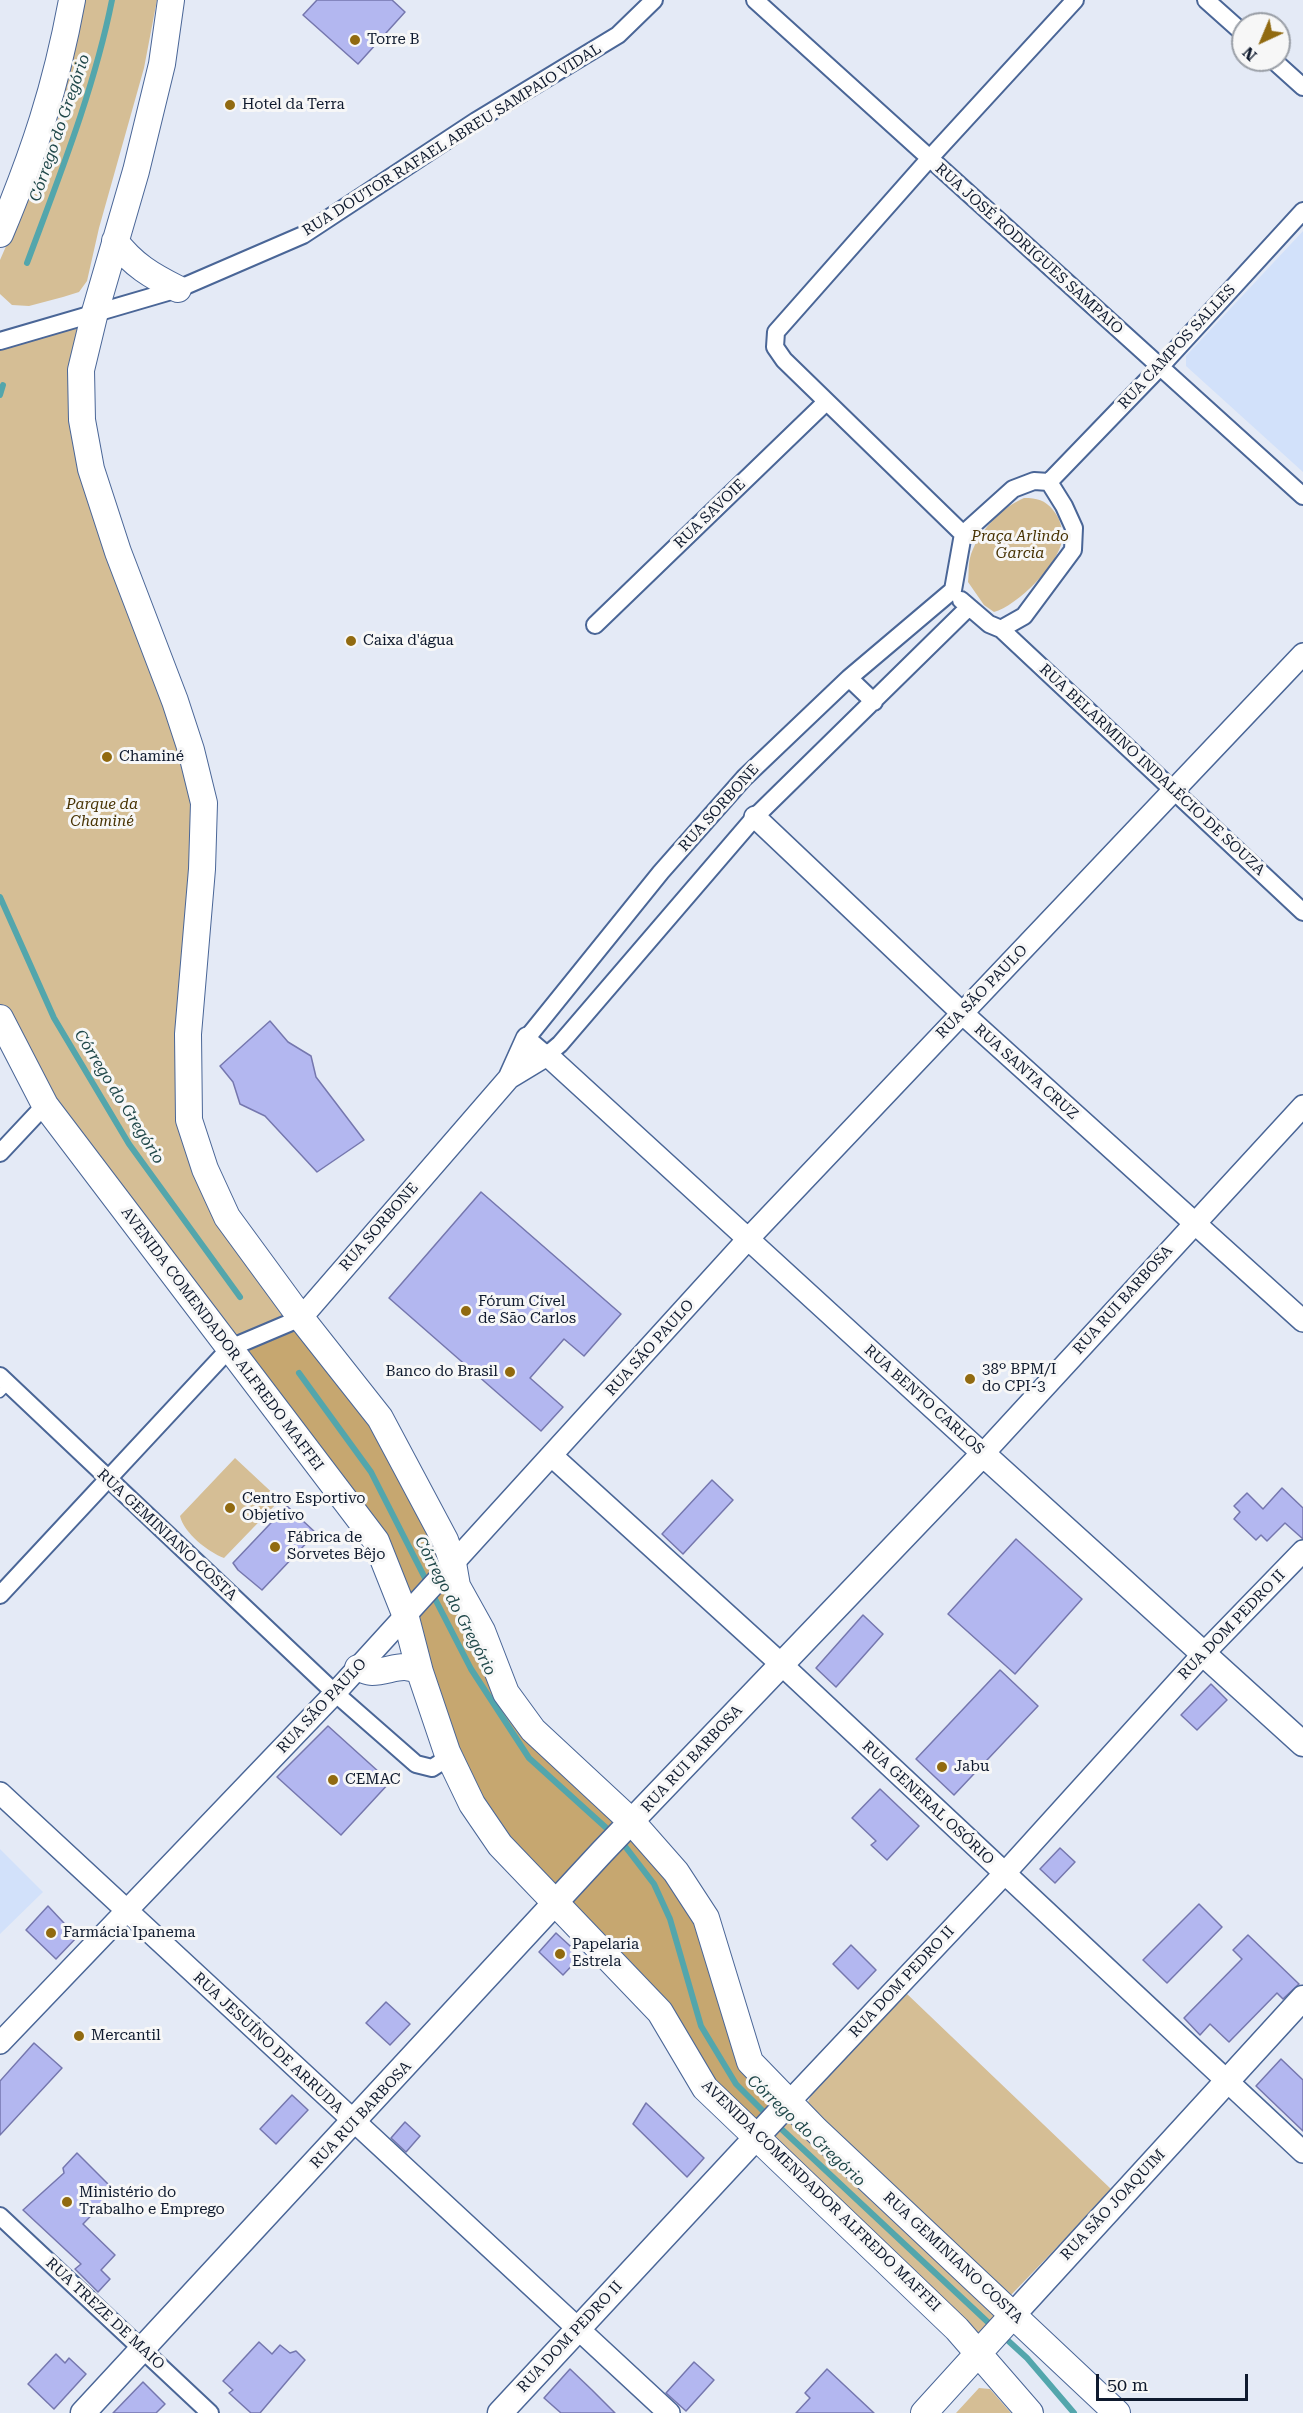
<!DOCTYPE html>
<html>
<head>
<meta charset="utf-8">
<style>
	body { margin:0 }
	#map { position:relative; width:1303px; height:2413px; overflow:hidden; background:#e4eaf6; font-family:"Roboto Serif",serif }
	canvas { display:block }
	.north { position:absolute; left:1231px; top:12px; width:60px; height:60px; box-sizing:border-box; background:#f7f7f7; border:2px solid #9a9fa7; border-radius:50%; rotate:224deg; font-size:16px; font-weight:700; line-height:24px; text-align:center; color:#0f1a2e }
	.north::after { content:''; display:block; margin:auto; width:21px; height:27px; background:#916a10; clip-path:polygon(50% 0,100% 100%,50% 72%,0 100%) }
	.scale { position:absolute; left:1096px; top:2374px; width:152px; height:27px; box-sizing:border-box; border:3px solid #0f1a2e; border-top:0; padding-left:8px; font-size:18px; line-height:21px; white-space:nowrap; color:#0f1a2e; -webkit-text-stroke:4px #f7f7f7; paint-order:stroke }
</style>
</head>
<body>
<div id="map">
<canvas width="1303" height="2413"></canvas>
<div class="north">N</div>
<div class="scale">50 m</div>
</div>
<script>
const g = document.querySelector('canvas').getContext('2d');
g.lineJoin = 'round';
function fillPath(path, color) {
  g.fillStyle = color;
  g.fill(path, 'evenodd');
}
function trace(path, color, width, dash) {
  g.strokeStyle = color;
  g.lineWidth = width;
  g.lineCap = dash ? 'butt' : 'round';
  g.setLineDash(dash || []);
  g.stroke(path);
}
function drawText(font, color, halo, rows, align = 'center') {
  g.font = font + ' "Roboto Serif",serif';
  g.lineWidth = 6;
  g.setLineDash([]);
  g.textBaseline = 'middle';
  g.strokeStyle = halo;
  g.fillStyle = color;
  for (const [text, x, y, turn = 0] of rows) {
    g.save();
    g.translate(x, y);
    g.rotate((+turn || 0) * Math.PI / 180);
    g.textAlign = isNaN(turn) ? turn : align;
    if (halo) g.strokeText(text, 0, 0);
    g.fillText(text, 0, 0);
    g.restore();
  }
}
const built = new Path2D(`
	M1303,231V472L1186,366V356Z
	M0,1849L43,1892L0,1934Z`);
const green = new Path2D(`
	M85,0H157L144,68L99,228L87,281L79,292L63,297L29,306L12,305L0,294V260L34,182L60,112Z
	M95,312L82,420L204,803L188,1034L205,1169L301,1318L230,1348L45,1105L0,1018V341Z
	M1024,498C1037,498 1045,500 1053,510C1060,518 1063,529 1062,540C1059,564 1017,606 994,612L984,605L968,582C969,575 968,566 970,558C976,534 1002,507 1024,498Z
	M235,1458L280,1500L224,1558C208,1552 184,1533 180,1516Z
	M906,1993L1112,2190L1010,2296L811,2110L808,2102L811,2095Z
	M781,2109L1013,2315L977,2352L757,2138Z
	M979,2388L990,2389L1011,2413H956Z`);
const forest = new Path2D(`
	M301,1318L380,1418L506,1693L676,1872L750,2062L790,2101L757,2138L472,1804L376,1541L230,1348Z`);
const stream = new Path2D(`
	M27,263C59,177 94,90 112,0
	M0,395L3,385
	M0,897L54,1018L129,1144L240,1297
	M299,1373L371,1472L428,1584
	M432,1593L471,1669L529,1758L613,1834
	M621,1841L654,1884L670,1919L701,2026L736,2084L768,2116
	M775,2123L993,2327
	M1003,2336L1027,2358L1074,2413`);
const building = new Path2D(`
	M317,0H392L405,12L358,64L303,15Z
	M270,1021L288,1042L311,1056L316,1077L364,1140L317,1172L265,1116L240,1104L233,1082L220,1066Z
	M481,1192L621,1314L584,1356L564,1339L530,1378L563,1407L541,1431L389,1298Z
	M712,1480L733,1500L683,1554L662,1534Z
	M1282,1488L1303,1508V1539L1285,1523L1267,1541L1261,1535L1256,1540L1234,1519L1240,1512L1234,1506L1247,1493L1263,1509Z
	M287,1506L316,1533L262,1590L238,1570L233,1563Z
	M1016,1539L1082,1599L1015,1674L948,1614Z
	M863,1615L883,1634L836,1687L816,1668Z
	M1000,1670L1038,1706L954,1795L916,1759Z
	M1211,1684L1227,1700L1197,1730L1181,1715Z
	M328,1726L390,1782L341,1835L277,1777Z
	M880,1789L919,1826L887,1860L871,1845L876,1841L852,1818Z
	M1060,1848L1075,1862L1055,1883L1040,1869Z
	M1199,1904L1222,1927L1167,1983L1143,1960Z
	M48,1906L77,1937L56,1959L26,1930Z
	M556,1933L581,1956L563,1975L539,1952Z
	M1248,1935L1299,1984L1283,1999L1277,1993L1229,2042L1210,2024L1200,2035L1184,2018L1242,1959L1233,1950Z
	M851,1945L876,1970L858,1989L833,1964Z
	M386,2002L410,2024L390,2045L366,2023Z
	M34,2043L62,2068L0,2135V2081Z
	M1281,2059L1303,2080V2131L1256,2086Z
	M292,2095L308,2110L276,2144L260,2129Z
	M646,2103L704,2158L687,2177L633,2124Z
	M405,2122L420,2136L406,2152L391,2138Z
	M77,2153L115,2191L83,2224L115,2255L101,2270L110,2279L98,2292L75,2269L81,2264L23,2210L64,2173L63,2168Z
	M259,2342L272,2354L280,2345L290,2353L296,2351L305,2360L260,2413H251L229,2393L233,2390L223,2381Z
	M56,2354L65,2363L69,2358L86,2374L54,2409L28,2384Z
	M694,2362L714,2380L686,2411L666,2393Z
	M570,2369L592,2390L615,2413H561L544,2398Z
	M827,2369L874,2413H796L810,2398L805,2393Z
	M143,2382L165,2404L156,2413H113Z`);
const service = new Path2D(`
	M0,1393L9,1384`);
const minor = new Path2D(`
	M755,0L1303,496
	M1206,0L1243,33
	M1273,60L1303,87
	M0,341L178,289L303,235L476,121L618,35L654,0
	M1049,482L1160,367L1303,211
	M963,534L784,360L775,347L776,332L929,159L1075,0
	M953,590L849,678L744,778L661,872L527,1038L547,1055L560,1044L755,817L968,608
	M953,590L963,534L1013,489L1034,481L1049,482
	M961,600L989,624L1001,629L1024,616L1073,550L1074,528L1064,506L1049,482
	M595,625L825,403
	M1001,629L1303,912
	M849,678L874,702
	M0,1153L45,1105
	M0,1376L335,1693L416,1764L432,1768L443,1761L447,1752
	M0,1595L230,1348L301,1318
	M0,2216L210,2413`);
const tertiary = new Path2D(`
	M755,817L962,1013L1303,1321
	M509,1078L547,1055L983,1454L1303,1106
	M301,1318L509,1078L527,1038
	M552,1456L781,1664L1303,2152
	M0,1793L669,2413
	M0,2043L335,1693L748,1239L1303,654
	M790,2101L1004,1874L1204,1653L1303,1551`);
const secondary = new Path2D(`
	M1013,2315L1303,1998
	M83,2413L602,1852L983,1454L1303,1744
	M500,2413L790,2101`);
const primary = new Path2D(`
	M171,0L162,64L136,171L95,312L81,370L82,420L91,469L118,552L175,701L191,750L204,803L202,869L188,1034L189,1120L205,1169L227,1217L301,1318L380,1418L445,1540L453,1563L457,1586L482,1631L506,1693L533,1730L632,1822L676,1872L706,1918L750,2062L816,2130L1117,2413
	M0,234C34,153 56,87 72,0
	M115,241C133,265 152,276 178,289
	M0,1018L45,1105L376,1541L405,1614L420,1672L447,1752L472,1804L500,1845L660,2012L705,2088L957,2329L1030,2413
	M358,1668C362,1669 368,1672 372,1672C390,1672 403,1661 420,1672
	M924,2413L1013,2315`);
const markers = [
	[355,40,6,"#916a10"],
	[230,105,6,"#916a10"],
	[351,641,6,"#916a10"],
	[107,757,6,"#916a10"],
	[466,1311,6,"#916a10"],
	[510,1372,6,"#916a10"],
	[970,1379,6,"#916a10"],
	[230,1508,6,"#916a10"],
	[275,1547,6,"#916a10"],
	[942,1767,6,"#916a10"],
	[333,1780,6,"#916a10"],
	[51,1933,6,"#916a10"],
	[560,1954,6,"#916a10"],
	[79,2036,6,"#916a10"],
	[67,2202,6,"#916a10"]
];
const poiNames = [
	["Torre B",367,40],
	["Hotel da Terra",242,105],
	["Caixa d'água",363,641],
	["Chaminé",119,757],
	["Fórum Cível",478,1302],
	["de São Carlos",478,1319],
	["38º BPM/I",982,1370],
	["do CPI-3",982,1387],
	["Banco do Brasil",498,1372,"right"],
	["Centro Esportivo",242,1499],
	["Objetivo",242,1516],
	["Fábrica de",287,1538],
	["Sorvetes Bêjo",287,1555],
	["Jabu",954,1767],
	["CEMAC",345,1780],
	["Farmácia Ipanema",63,1933],
	["Papelaria",572,1945],
	["Estrela",572,1962],
	["Mercantil",91,2036],
	["Ministério do",79,2193],
	["Trabalho e Emprego",79,2210]
];
const streetNames = [
	["RUA DOUTOR RAFAEL ABREU SAMPAIO VIDAL",452,140,-32],
	["RUA JOSÉ RODRIGUES SAMPAIO",1029,249,42],
	["RUA CAMPOS SALLES",1177,347,-47],
	["RUA SAVOIE",710,514,-44],
	["RUA BELARMINO INDALÉCIO DE SOUZA",1152,770,43],
	["RUA SORBONE",719,808,-48],
	["RUA SÃO PAULO",982,992,-46],
	["RUA SANTA CRUZ",1026,1072,42],
	["RUA SORBONE",379,1227,-49],
	["RUA RUI BARBOSA",1123,1300,-48],
	["AVENIDA COMENDADOR ALFREDO MAFFEI",222,1339,53],
	["RUA SÃO PAULO",650,1348,-48],
	["RUA BENTO CARLOS",924,1400,42],
	["RUA GEMINIANO COSTA",167,1535,43],
	["RUA DOM PEDRO II",1232,1625,-46],
	["RUA SÃO PAULO",322,1706,-47],
	["RUA RUI BARBOSA",692,1759,-47],
	["RUA GENERAL OSÓRIO",928,1803,43],
	["RUA DOM PEDRO II",902,1982,-47],
	["RUA JESUÍNO DE ARRUDA",268,2043,43],
	["RUA RUI BARBOSA",361,2115,-47],
	["AVENIDA COMENDADOR ALFREDO MAFFEI",821,2196,44],
	["RUA SÃO JOAQUIM",1113,2205,-47],
	["RUA GEMINIANO COSTA",953,2258,43],
	["RUA TREZE DE MAIO",105,2314,43],
	["RUA DOM PEDRO II",570,2337,-47]
];
const parkNames = [
	["Praça Arlindo",1020,537],
	["Garcia",1020,554],
	["Parque da",102,805],
	["Chaminé",102,822]
];
const waterNames = [
	["Córrego do Gregório",60,128,-71],
	["Córrego do Gregório",119,1097,58],
	["Córrego do Gregório",455,1606,62],
	["Córrego do Gregório",806,2131,43]
];
fillPath(built, '#d2e1fa');
fillPath(green, '#d5be95');
fillPath(forest, '#c6a770');
trace(stream, '#53a6ac', 6);
fillPath(building, '#b3b7f0');
trace(building, '#7577ae', 1.5);
trace(service, '#4a6697', 11);
trace(minor, '#4a6697', 20);
trace(tertiary, '#4a6697', 24);
trace(secondary, '#4a6697', 27);
trace(primary, '#4a6697', 28);
trace(service, '#fff', 8);
trace(minor, '#fff', 16);
trace(tertiary, '#fff', 21);
trace(secondary, '#fff', 24);
trace(primary, '#fff', 26);
for (const [x, y, r, color] of markers) {
  const dot = new Path2D();
  dot.arc(x, y, r, 0, 2 * Math.PI);
  g.fillStyle = color;
  g.fill(dot);
  trace(dot, '#f7f7f7', 2);
}
drawText('15px', '#0f1a2e', '#f7f7f7', poiNames, 'left');
drawText('15px', '#0f1a2e', '#f7f7f7', streetNames);
drawText('italic 15px', '#483304', '#f7f7f7', parkNames);
drawText('italic 16px', '#20484a', '#f7f7f7', waterNames);
</script>
</body>
</html>
